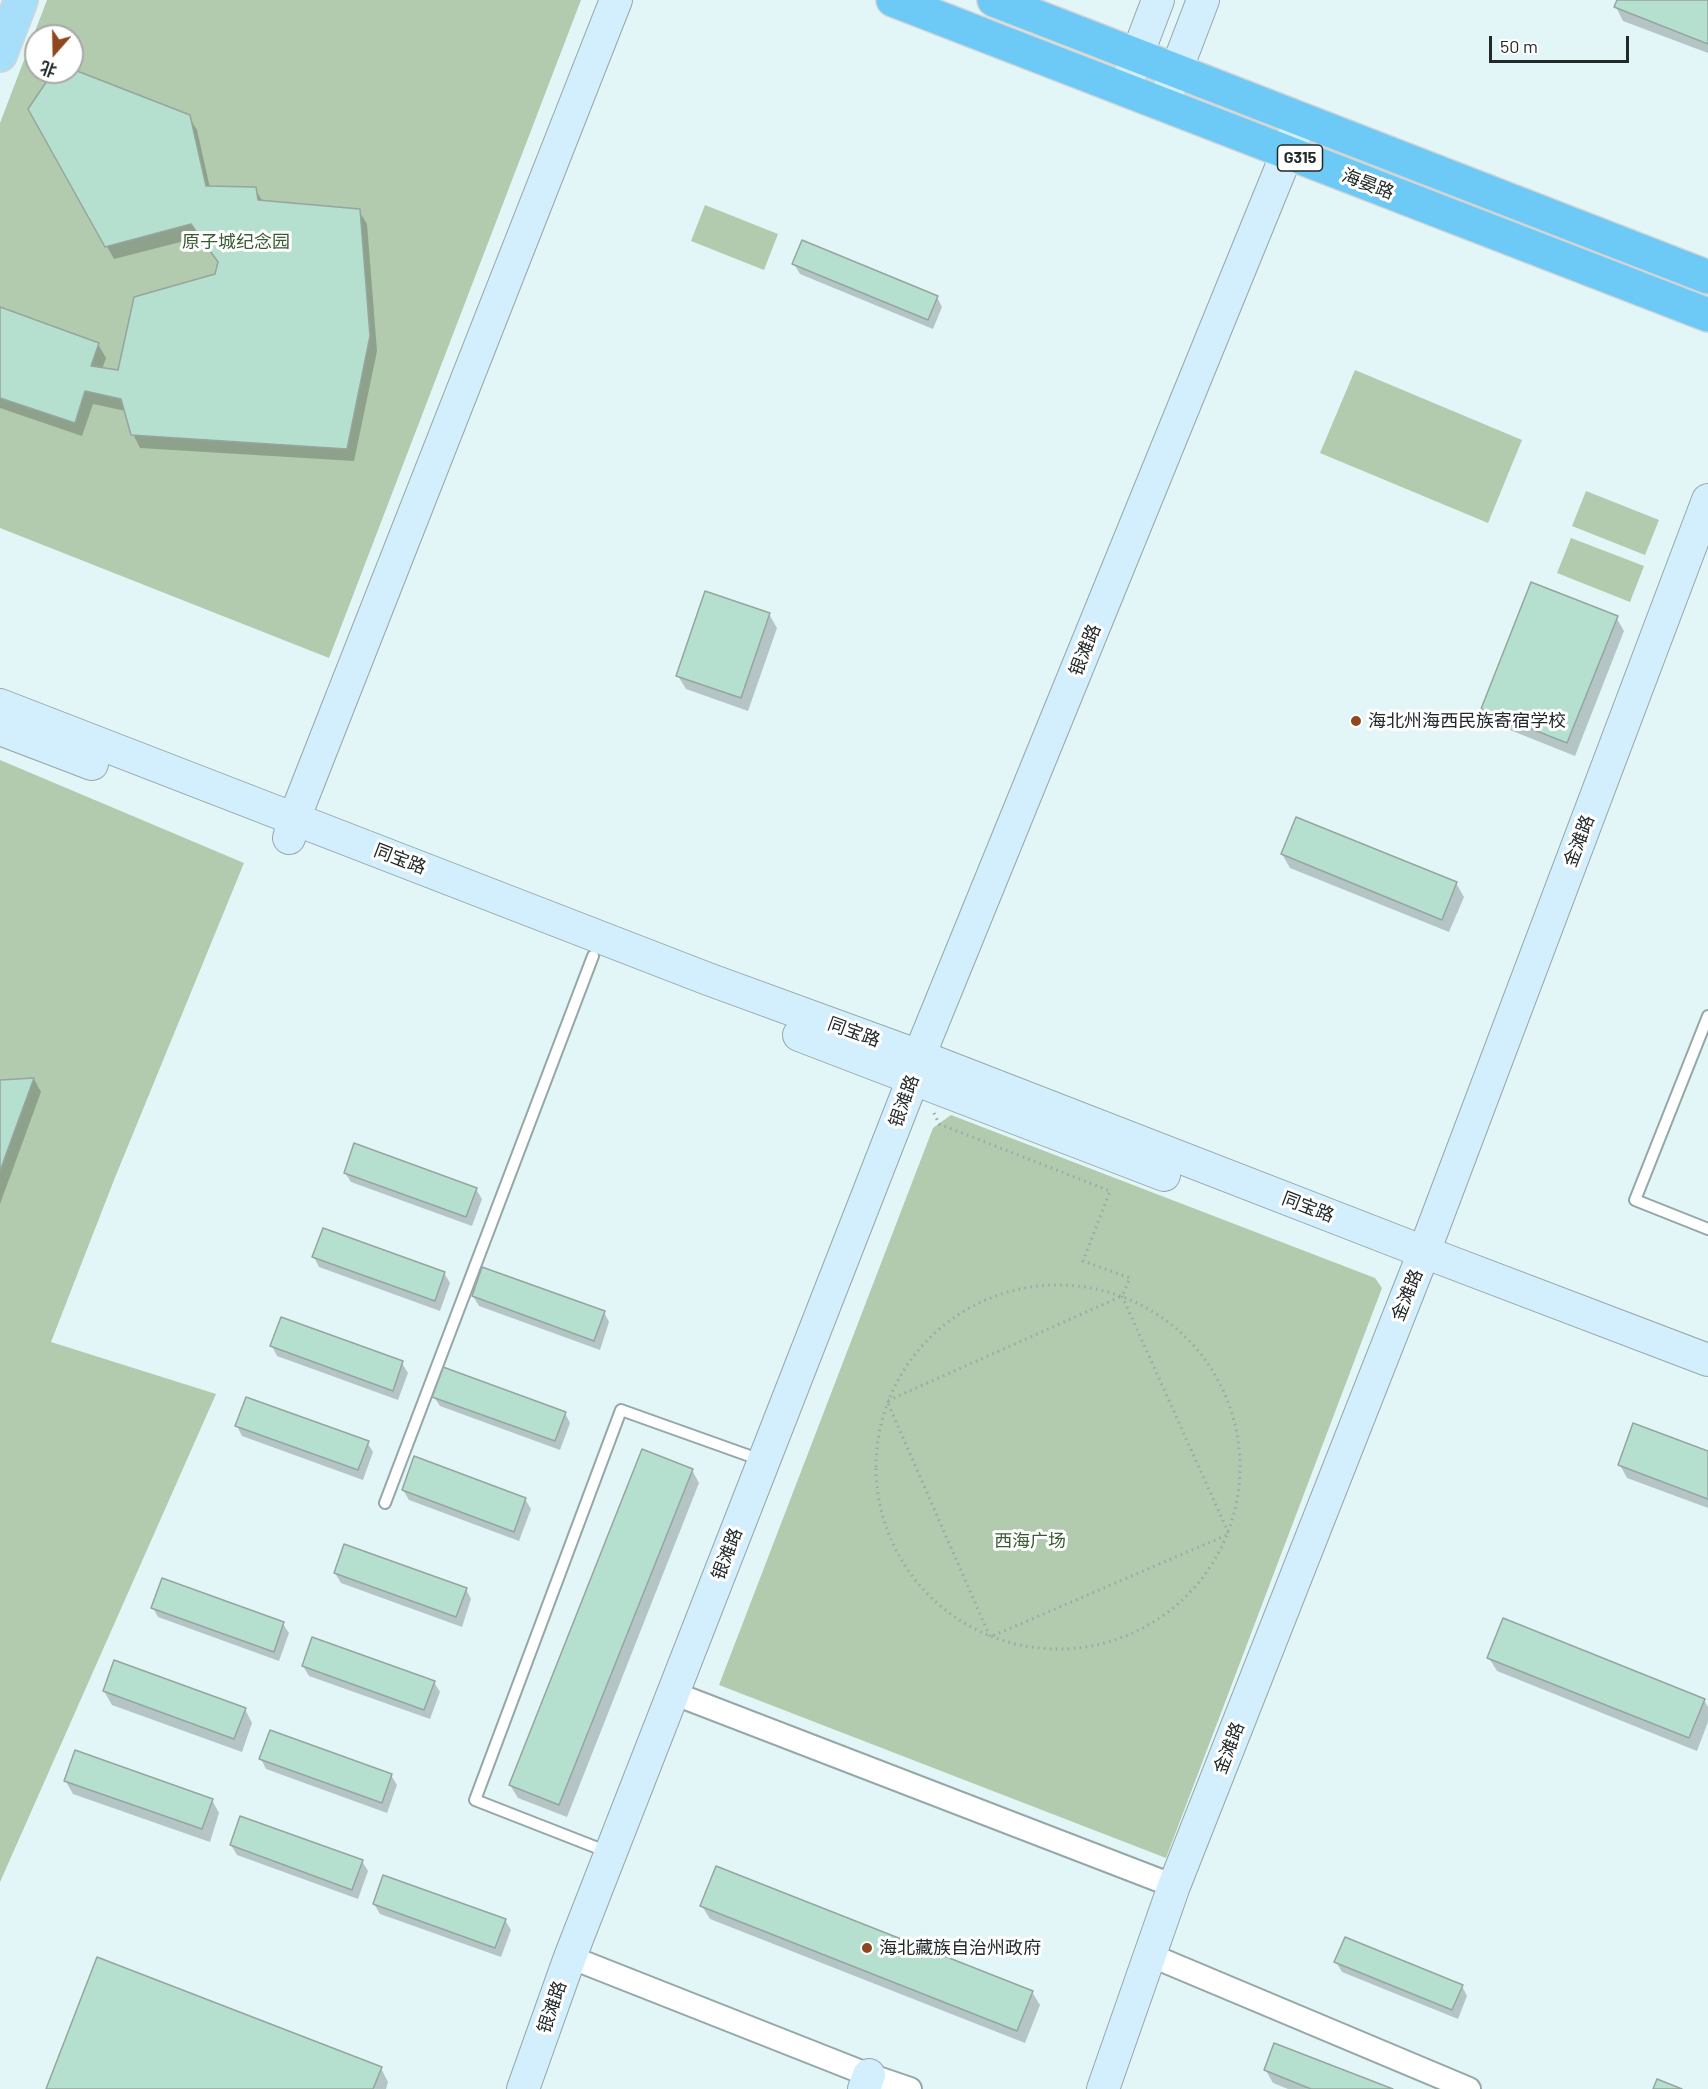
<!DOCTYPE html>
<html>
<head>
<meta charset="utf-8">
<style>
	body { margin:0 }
	#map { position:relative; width:1708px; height:2089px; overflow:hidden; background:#e3f6f7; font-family:Barlow,"Noto Sans SC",sans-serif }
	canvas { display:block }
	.north { position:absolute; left:24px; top:24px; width:60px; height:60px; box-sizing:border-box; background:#fff; border:2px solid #a7a9a9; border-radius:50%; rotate:200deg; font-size:16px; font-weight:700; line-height:24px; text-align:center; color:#222929 }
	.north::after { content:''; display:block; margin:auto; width:21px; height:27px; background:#8d481f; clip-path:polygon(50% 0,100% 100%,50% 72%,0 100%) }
	.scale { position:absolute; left:1489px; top:36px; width:140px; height:27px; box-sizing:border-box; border:3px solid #222929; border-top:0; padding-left:8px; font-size:18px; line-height:21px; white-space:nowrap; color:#222929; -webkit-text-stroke:4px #fff; paint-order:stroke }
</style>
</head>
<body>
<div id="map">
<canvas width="1708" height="2089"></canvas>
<div class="north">北</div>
<div class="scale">50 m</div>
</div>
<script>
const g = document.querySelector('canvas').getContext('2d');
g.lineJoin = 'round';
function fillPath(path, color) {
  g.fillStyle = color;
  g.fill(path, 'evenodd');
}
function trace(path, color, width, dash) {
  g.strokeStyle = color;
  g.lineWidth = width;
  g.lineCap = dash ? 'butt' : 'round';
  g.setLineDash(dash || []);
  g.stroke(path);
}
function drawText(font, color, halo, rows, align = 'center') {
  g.font = font + ' Barlow,"Noto Sans SC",sans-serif';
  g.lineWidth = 6;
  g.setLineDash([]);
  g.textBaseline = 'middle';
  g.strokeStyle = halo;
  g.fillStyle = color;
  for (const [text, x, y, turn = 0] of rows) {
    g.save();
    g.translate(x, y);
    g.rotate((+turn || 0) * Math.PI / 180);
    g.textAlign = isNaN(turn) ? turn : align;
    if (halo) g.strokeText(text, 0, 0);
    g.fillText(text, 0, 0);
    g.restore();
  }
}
const green = new Path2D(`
	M47,0H581L329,658L0,528V123ZM36,36H72V72H36Z
	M705,205L778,234L764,270L691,241Z
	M1355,370L1522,440L1488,523L1320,453Z
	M1586,491L1659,520L1645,555L1572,526Z
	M1571,538L1644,566L1630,602L1557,573Z
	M0,760L244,863L114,1180L51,1342L216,1394L0,1882Z
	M951,1115L1375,1278L1382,1288L1166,1858L719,1685L933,1128Z`);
const shadow = new Path2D(`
	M1618,0H1708V53L1623,21L1616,7Z
	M72,71L189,117L197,130L210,188L255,189L263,202L359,211L367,224L377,351L354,461L140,448L133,434L126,411L93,404L82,436L0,408V308L98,344L106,358L102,369L119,371L217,275L219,263L200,237L114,259L30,109L55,72Z
	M794,264L937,297L942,307L933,329L800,274Z
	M769,614L777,628L748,711L686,689L678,676Z
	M1616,617L1624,631L1575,756L1490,722L1482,709Z
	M1282,854L1456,883L1464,897L1449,932L1290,868Z
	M34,1079L41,1092L0,1204V1081Z
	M345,1173L476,1189L482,1199L472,1226L351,1182Z
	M314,1257L444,1273L450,1283L440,1311L319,1267Z
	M473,1296L604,1312L609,1322L600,1350L479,1306Z
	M272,1346L402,1363L408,1373L398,1400L277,1356Z
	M434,1397L565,1413L570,1423L560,1450L440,1406Z
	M237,1426L367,1442L373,1452L363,1480L242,1436Z
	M1708,1453V1508L1627,1478L1620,1465Z
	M692,1470L699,1483L567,1817L518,1798L510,1785Z
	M403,1490L525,1499L531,1509L519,1541L409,1500Z
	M335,1573L466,1589L471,1599L462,1627L341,1583Z
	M153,1608L283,1624L289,1633L279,1661L158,1617Z
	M1489,1658L1704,1700L1708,1707V1722L1697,1751L1497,1671Z
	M303,1666L434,1682L440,1692L430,1719L309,1676Z
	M104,1691L245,1709L252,1723L242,1752L112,1705Z
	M261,1759L391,1775L397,1785L387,1813L266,1769Z
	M65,1780L212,1800L219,1813L210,1842L73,1794Z
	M231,1845L362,1861L368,1871L358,1899L237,1855Z
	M374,1904L505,1920L511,1930L501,1957L380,1914Z
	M702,1906L1032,1992L1040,2005L1025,2043L710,1919Z
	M1336,1962L1462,1986L1467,1996L1458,2019L1342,1972Z
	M381,2068L388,2082L386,2089H47Z
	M1265,2069L1388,2089H1288L1273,2083Z`);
const building = new Path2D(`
	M1617,0H1708V44L1614,7Z
	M72,69L190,115L206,186L256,187L258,200L360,209L370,336L347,449L131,435L121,399L85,391L75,423L0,398V307L99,343L91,366L118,370L134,297L215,274L218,262L191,224L105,247L28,109L53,72H72Z
	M802,240L938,296L928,320L792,264Z
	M1531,582L1618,616L1567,743L1481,709Z
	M705,591L770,613L741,698L676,676Z
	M1296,817L1457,882L1442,920L1281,854Z
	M34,1078L0,1171V1080Z
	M354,1143L477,1188L466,1217L344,1173Z
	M323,1228L445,1272L435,1301L312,1257Z
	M482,1267L605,1311L594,1341L472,1296Z
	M281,1317L403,1361L393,1391L270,1346Z
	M443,1367L566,1412L555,1441L432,1397Z
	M246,1397L369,1441L358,1470L235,1426Z
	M1633,1423L1708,1451V1499L1618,1465Z
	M642,1449L693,1469L559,1805L509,1785Z
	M414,1456L526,1498L514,1532L402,1490Z
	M344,1544L467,1588L456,1617L334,1573Z
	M162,1578L284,1622L274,1652L151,1608Z
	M1503,1618L1705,1699L1689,1738L1487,1658Z
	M312,1637L435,1681L424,1710L302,1666Z
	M114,1660L246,1708L234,1739L103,1691Z
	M270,1730L392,1774L382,1803L259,1759Z
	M75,1750L213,1799L202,1829L64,1781Z
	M240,1816L363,1860L352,1890L230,1845Z
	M716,1866L1033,1991L1017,2031L700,1906Z
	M383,1875L506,1919L495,1948L373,1904Z
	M1345,1937L1463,1985L1452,2010L1334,1962Z
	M97,1957L382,2067L373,2089H46Z
	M1274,2043L1393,2089H1311L1264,2070Z
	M1657,2079L1682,2089H1653Z`);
const path = new Path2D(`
	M934,1113L939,1124L1110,1191L1083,1261L1130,1278L1122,1296
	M876 1467a182 182 0 1 1 364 0a182 182 0 1 1-364 0Z
	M1122,1296L1229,1534L990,1637L887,1401Z`);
const lane = new Path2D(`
	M1708,1016L1635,1200L1708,1229
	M385,1503L593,956
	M608,1852L475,1800L621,1410L761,1460`);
const street = new Path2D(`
	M673,1693L1174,1886
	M1150,1955L1469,2089
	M570,1957L869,2075L910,2089`);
const secondary = new Path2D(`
	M1124,90L1158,0
	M1163,105L1203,0
	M0,705L708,979L919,1056L1424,1252L1708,1360
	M0,729L92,764
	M289,838L294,819L616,0
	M799,1035L1164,1175
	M523,2089L570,1957L913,1079L919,1056L1301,119
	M864,2089L869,2075
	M1103,2089L1174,1886L1424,1252L1708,500`);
const primary = new Path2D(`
	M0,55L21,0`);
const highway = new Path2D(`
	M893,0L1708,315
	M994,0L1708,277`);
const markers = [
	[1356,721,6,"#8d481f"],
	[867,1948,6,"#8d481f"]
];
const shields = [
	[1300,158,45]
];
const shieldNames = [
	["G315",1300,158]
];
const streetNames = [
	["海晏路",1368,184,21],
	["银滩路",1085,650,-68],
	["金滩路",1579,841,-69],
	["同宝路",400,859,21],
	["同宝路",854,1032,20],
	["银滩路",904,1101,-70],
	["同宝路",1308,1207,21],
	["金滩路",1407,1295,-68],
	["银滩路",727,1554,-69],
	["金滩路",1229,1748,-69],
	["银滩路",552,2007,-71]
];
const parkNames = [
	["原子城纪念园",236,242],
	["西海广场",1030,1541]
];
const poiNames = [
	["海北州海西民族寄宿学校",1368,721],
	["海北藏族自治州政府",879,1948]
];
fillPath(green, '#b2caad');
fillPath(shadow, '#0003');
fillPath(building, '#b5dfcf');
trace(building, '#96a59f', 1.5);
trace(lane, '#96a7a8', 14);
trace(street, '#96a7a8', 26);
trace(secondary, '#96a7a8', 34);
trace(primary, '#d3d4d4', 36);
trace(highway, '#d3d4d4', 36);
trace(path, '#9aa8a9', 3, [1.5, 4.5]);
trace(lane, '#fff', 10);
trace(street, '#fff', 22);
trace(secondary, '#d3effd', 32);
trace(primary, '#a7dffa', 33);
trace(highway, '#6dcaf7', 33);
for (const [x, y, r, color] of markers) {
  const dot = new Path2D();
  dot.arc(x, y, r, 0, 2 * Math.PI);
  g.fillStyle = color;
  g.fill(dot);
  trace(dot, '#fff', 2);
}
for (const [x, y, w] of shields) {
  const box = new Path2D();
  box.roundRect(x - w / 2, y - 13, w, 26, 4.5);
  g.fillStyle = '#fff';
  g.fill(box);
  trace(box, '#222929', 1.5);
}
drawText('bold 16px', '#222929', null, shieldNames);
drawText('18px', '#222929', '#fff', streetNames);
drawText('18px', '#395c32', '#fff', parkNames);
drawText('18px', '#222929', '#fff', poiNames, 'left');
</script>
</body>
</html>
